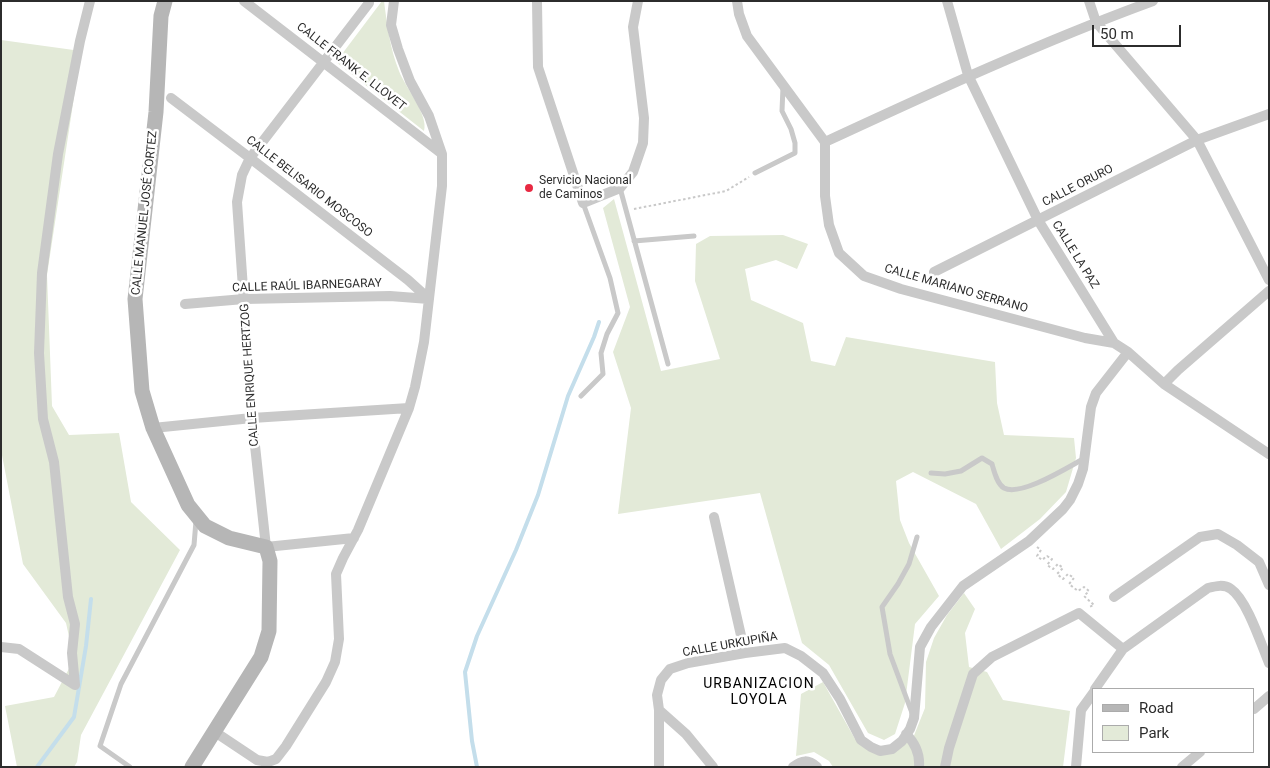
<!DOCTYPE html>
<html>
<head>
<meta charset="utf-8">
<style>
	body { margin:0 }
	#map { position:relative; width:1270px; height:768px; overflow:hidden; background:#fff; font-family:Roboto,sans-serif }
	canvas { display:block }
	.frame { position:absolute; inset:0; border:2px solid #2c2c2c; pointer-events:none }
	.legend { position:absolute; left:1092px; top:688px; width:162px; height:65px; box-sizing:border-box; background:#fff; border:1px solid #ababab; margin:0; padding:6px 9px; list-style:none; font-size:15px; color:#2c2c2c }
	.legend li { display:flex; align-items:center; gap:10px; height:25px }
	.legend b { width:25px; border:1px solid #ababab }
	.scale { position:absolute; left:1092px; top:25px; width:89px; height:22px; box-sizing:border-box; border:2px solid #2c2c2c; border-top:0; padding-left:6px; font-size:15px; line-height:18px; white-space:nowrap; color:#2c2c2c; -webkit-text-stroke:4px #fff; paint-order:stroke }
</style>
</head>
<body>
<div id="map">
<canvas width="1270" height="768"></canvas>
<div class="frame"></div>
<ul class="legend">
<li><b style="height:6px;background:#b6b6b6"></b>Road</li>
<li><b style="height:14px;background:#e3ead8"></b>Park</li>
</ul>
<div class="scale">50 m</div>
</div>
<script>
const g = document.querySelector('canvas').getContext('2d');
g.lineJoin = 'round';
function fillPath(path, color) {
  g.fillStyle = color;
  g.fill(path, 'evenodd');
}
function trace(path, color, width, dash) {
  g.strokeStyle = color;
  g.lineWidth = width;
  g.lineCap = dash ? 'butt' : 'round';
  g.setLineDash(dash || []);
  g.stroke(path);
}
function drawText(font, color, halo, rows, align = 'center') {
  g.font = font + ' Roboto,sans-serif';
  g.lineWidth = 5;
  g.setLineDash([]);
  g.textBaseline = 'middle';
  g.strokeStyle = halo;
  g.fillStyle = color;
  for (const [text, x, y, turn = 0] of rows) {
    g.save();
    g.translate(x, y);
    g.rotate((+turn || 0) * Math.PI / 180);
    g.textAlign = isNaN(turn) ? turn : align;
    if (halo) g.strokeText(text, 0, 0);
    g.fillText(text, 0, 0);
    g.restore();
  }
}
const green = new Path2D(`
	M382,1H384C387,24 390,49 399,71C405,87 429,115 424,131L336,62Z
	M1,40L81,51L47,275L52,406L69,435L119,433L131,502L180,550L81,735L77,762L74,767H17L5,706L54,697L74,659L66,623L23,564L1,450Z
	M614,199L661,371L720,359L695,281L696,244L710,236L783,235L808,244L797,269L776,260L745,269L751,300L803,323L811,361L835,366L846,337L995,362L997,403L1004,435L1074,438L1076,458L1066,492L1040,519L1001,549L976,504L913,472L896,481L900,520L909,543L939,596L915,624L905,703L895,734L884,740L868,733L829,665L802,643L760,493L618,514L631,408L613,352L630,307L603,208Z
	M964,593L975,609L965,633L969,667L987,672L1003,700L1070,711L1063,767H833L829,761L814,752L796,756L801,694L823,682L855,739L892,751L913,738L925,708L926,662L934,638L947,615Z`);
const stream = new Path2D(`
	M37,767L74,717L86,646L91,599
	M477,767L472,741L465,672L477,636L516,550L538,495L568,396L594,337L599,322`);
const path = new Path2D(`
	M634,209L726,191L749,177
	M916,281L925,277
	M1037,547L1041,550L1037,556L1042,560L1047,556L1052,559L1047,565L1053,569L1058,564L1063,568L1057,574L1063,579L1068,574L1074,578L1069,584L1078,591L1084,587L1089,591L1084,596L1094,605L1089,607`);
const lane = new Path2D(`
	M755,173L795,153V143L791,129L782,111L783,87
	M620,188L668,364
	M634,241L694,236
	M581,396L603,374L601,353L607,334L618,313L610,278L583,203
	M931,473L945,474L961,471L982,458L992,464C994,471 997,484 1004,488C1021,497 1068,467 1085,458
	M912,713L890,654L882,607L898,584L909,564L917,537
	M130,767L100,746L121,684L194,545L196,521`);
const street = new Path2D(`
	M244,1L441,153
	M537,1L538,67L583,203L620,188L633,172L643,143L644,118L633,27L638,1
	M737,1L739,14L747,36L825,142V196L829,225L839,253L864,276L901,289L1085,338L1114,343
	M947,1L968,75L1038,220L1114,343L1128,352L1164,384L1269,454
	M1089,1L1096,22L1197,140L1269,280
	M171,98L250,158L408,280L429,299
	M825,142C933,92 1041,42 1153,1
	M934,272L1197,140L1269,114
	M185,304L244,299L390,296L429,299
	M1164,384L1178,370L1269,291
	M153,428L252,418L409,408
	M714,517L745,653
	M354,538L266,547L252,418L237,202L242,175L250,158L369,3
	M1114,597L1200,537L1218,534L1237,545L1259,562L1269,585
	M1,647L19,649L75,685
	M75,685L72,653L75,624L68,597L54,462L43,419L39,353L42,273L58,154L80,41L90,1
	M1095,689L1123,649L1208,588C1216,586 1224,584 1231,589C1247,600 1261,644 1269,663
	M1254,709L1269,696
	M215,732L257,760L268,762L276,759L286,746L326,682L335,662L339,639L336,574L343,558L358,530L409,408L415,387L424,342L442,186V154L429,116L410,81L398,49L391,25L394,1
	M906,734C915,743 920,754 919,767
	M659,767V710
	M713,767L686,734L659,710L657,695L661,680L670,669L688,663L745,653L785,648L801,656L823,673L840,699L861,740L871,747L880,751L892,749L902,741L910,729L914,718L920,647L931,627L963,586L1029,541L1063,509L1070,500L1078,484L1083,469L1091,407L1096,393L1128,352
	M793,767C802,760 808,759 817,767
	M945,767L949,748L973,674L992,657L1079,613L1123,649
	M1076,767L1081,710L1094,692
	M1182,767L1200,752`);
const secondary = new Path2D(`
	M165,1L161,16L156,112L135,299L142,391L153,428L188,505L205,526L229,538L266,547L270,561L269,631L261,657L192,767`);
const markers = [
	[529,188,5,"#e82942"]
];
const streetNames = [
	["CALLE FRANK E. LLOVET",351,67,38],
	["CALLE ORURO",1078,186,-27],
	["CALLE BELISARIO MOSCOSO",309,187,38],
	["CALLE MANUEL JOSÉ CORTEZ",145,213,-84],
	["CALLE LA PAZ",1075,255,58],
	["CALLE RAÚL IBARNEGARAY",307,286,-2],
	["CALLE MARIANO SERRANO",956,289,16],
	["CALLE ENRIQUE HERTZOG",250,375,-94],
	["CALLE URKUPIÑA",730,645,-10]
];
const poiNames = [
	["Servicio Nacional",539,181],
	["de Caminos",539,195]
];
const neighbourhoodNames = [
	["URBANIZACION",759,684],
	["LOYOLA",759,700]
];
fillPath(green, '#e3ead8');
trace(stream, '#c4deeb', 4);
trace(path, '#c9c9c9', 2, [2.5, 2.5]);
trace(lane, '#c9c9c9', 5);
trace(street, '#c9c9c9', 10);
trace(secondary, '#b6b6b6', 15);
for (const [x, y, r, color] of markers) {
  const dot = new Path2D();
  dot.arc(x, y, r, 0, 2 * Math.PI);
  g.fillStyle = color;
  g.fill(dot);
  trace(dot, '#fff', 2);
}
drawText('12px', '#2c2c2c', '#fff', streetNames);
drawText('12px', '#2c2c2c', '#fff', poiNames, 'left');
g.letterSpacing = '1px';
drawText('14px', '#000', '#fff', neighbourhoodNames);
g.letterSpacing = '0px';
</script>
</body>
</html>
